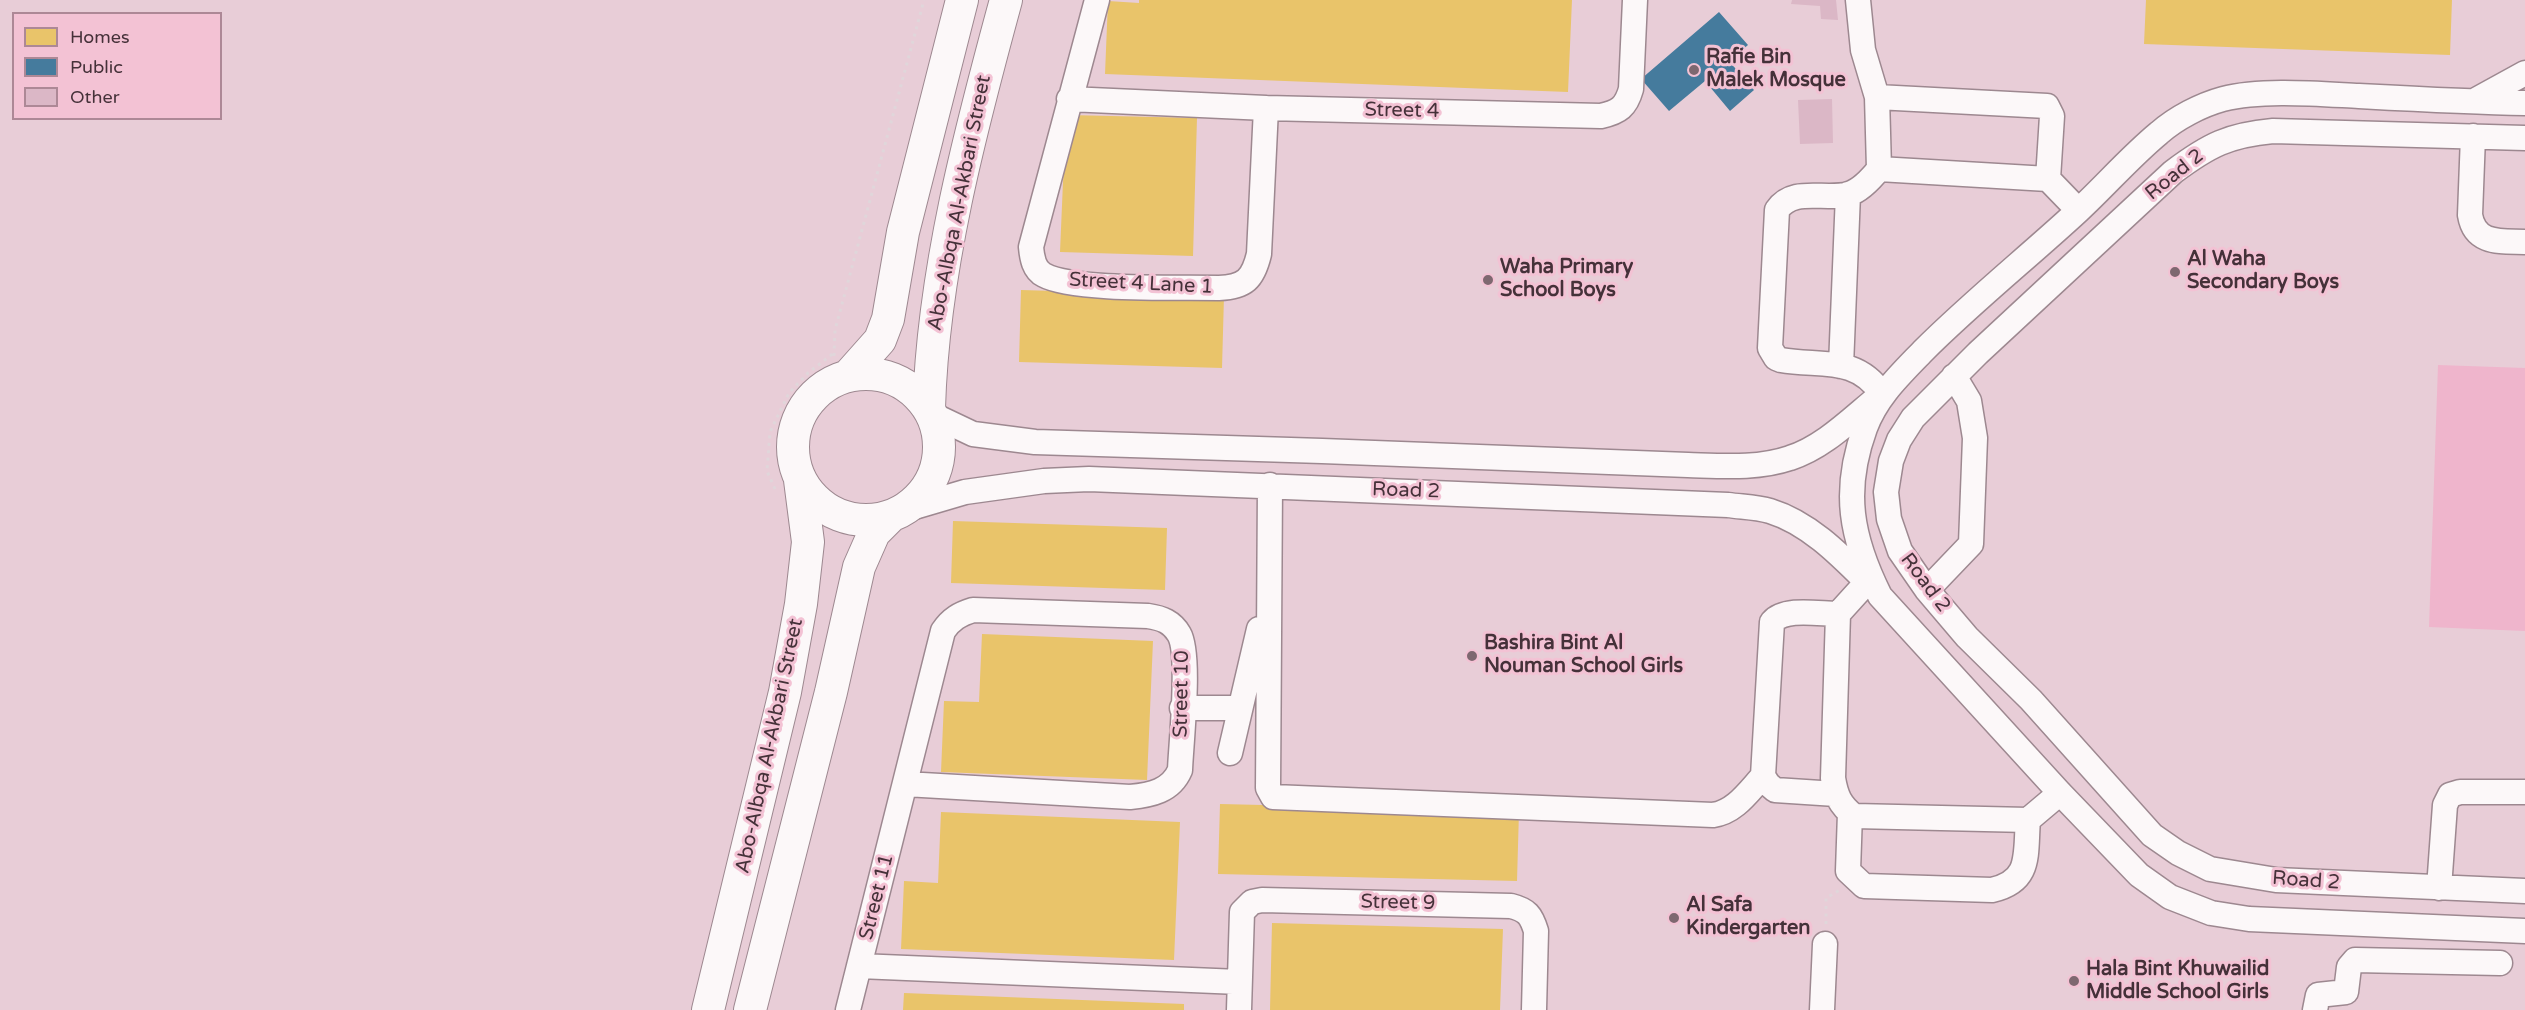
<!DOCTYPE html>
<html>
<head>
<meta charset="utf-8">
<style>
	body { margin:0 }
	#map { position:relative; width:2525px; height:1010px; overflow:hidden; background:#e8cdd7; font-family:"Varela Round",sans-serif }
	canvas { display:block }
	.legend { position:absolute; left:12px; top:12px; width:210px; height:108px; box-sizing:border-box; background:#f3c2d4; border:2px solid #ad8896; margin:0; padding:8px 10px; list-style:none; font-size:18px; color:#453139 }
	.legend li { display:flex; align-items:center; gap:12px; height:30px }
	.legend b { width:30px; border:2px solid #ad8896 }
</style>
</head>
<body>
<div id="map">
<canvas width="2525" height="1010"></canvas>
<ul class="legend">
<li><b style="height:16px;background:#e9c46a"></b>Homes</li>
<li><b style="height:16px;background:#457b9d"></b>Public</li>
<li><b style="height:16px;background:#dbb7c6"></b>Other</li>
</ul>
</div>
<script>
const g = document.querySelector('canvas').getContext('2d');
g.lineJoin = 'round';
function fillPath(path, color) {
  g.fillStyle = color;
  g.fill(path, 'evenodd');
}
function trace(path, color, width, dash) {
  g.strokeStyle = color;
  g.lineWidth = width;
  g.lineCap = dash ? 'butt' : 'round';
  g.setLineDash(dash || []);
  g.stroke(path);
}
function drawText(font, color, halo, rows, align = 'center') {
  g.font = font + ' "Varela Round",sans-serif';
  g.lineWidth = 6;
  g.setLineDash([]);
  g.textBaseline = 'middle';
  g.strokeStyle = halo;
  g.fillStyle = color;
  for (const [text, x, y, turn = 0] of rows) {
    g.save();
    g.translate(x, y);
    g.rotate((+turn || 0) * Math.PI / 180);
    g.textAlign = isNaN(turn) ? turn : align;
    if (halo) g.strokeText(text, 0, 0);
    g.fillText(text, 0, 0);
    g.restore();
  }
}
const green = new Path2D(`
	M2438,365L2525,368V631L2429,627Z`);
const homes = new Path2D(`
	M1139,0H1572L1568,92L1105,74L1108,1L1139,3Z
	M2146,0H2452L2450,55L2144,44Z
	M1068,115L1197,118L1193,256L1060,252L1063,182Z
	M1021,290L1224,296L1222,368L1019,362Z
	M953,521L1167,528L1165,590L951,583Z
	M982,634L1153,641L1147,780L941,772L944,701L979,702Z
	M1220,804L1519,811L1517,881L1218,874Z
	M941,812L1180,822L1174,960L901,949L904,881L938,883Z
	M1272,923L1503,929L1500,1010H1270Z
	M904,993L1184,1004V1010H903Z`);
const public = new Path2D(`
	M1719,12L1748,45L1729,61L1754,90L1730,111L1705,81L1669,111L1641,79Z`);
const building = new Path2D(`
	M1792,0H1836L1838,20L1821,19L1820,6L1791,4Z
	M1832,99L1833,143L1800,144L1798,100Z`);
const path = new Path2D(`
	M834,356L835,330L924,0
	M775,489L767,471L770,432L789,393L808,373L835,352
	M1826,924V898L1840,890`);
const minor = new Path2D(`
	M1097,0L1031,247C1032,258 1034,270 1044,275C1073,291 1182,287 1219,288C1245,287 1253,279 1259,254L1266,108
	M1877,97L2047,106L2052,116L2048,179
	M1069,99L1266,108L1601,116C1619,112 1626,107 1631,89L1635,0
	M2474,101L2525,73
	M2525,103C2470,102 2415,99 2359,96C2319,94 2262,89 2223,99C2201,105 2176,118 2159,133C2130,157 2106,185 2078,211C2027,258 1972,302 1923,351C1900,375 1877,396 1865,428C1842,491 1851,538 1880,596L2060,793L2139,875L2170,897L2211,913L2249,919L2525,931
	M2473,136L2470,215C2475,245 2501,241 2525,242
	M2525,138L2273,131C2229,135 2209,145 2173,172L1978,353L1913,418L1899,440L1891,461L1886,492L1889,519L1900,551L1927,590L1967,637L2031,700L2152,835L2178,853L2210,869L2276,880L2525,891
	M1879,169L2048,179L2078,210
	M1841,366L1848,194
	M933,415L973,434L1035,442L1322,451L1688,465C1722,466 1758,469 1790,458C1825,447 1854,416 1882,394C1856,355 1820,367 1781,360L1776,358L1770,348L1777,210C1793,186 1825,201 1849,194C1861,190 1871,179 1879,169L1877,97L1863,50L1858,0
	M1270,485L1268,788L1273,797L1713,815C1735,812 1748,792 1763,776
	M904,510L965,492L1044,481L1089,479L1728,505C1742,507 1756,507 1770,511C1809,523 1840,555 1868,583
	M1867,582L1838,614L1833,778C1836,796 1840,805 1854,816L2028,820L2060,793
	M1927,590L1971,544L1975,438L1969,401L1954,376
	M1182,708H1240
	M1230,753L1259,629
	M1836,794L1775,790L1768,784L1763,776L1772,622C1785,607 1819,614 1838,614
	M1850,813L1848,871L1864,886L1992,890C2032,881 2025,854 2028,820
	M2439,888L2445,805L2450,795L2460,792H2525
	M859,966L1239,982
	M848,1010L943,631C951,619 960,614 973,610L1148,616C1162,618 1172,622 1179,634C1191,654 1181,743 1180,770C1171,791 1151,795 1130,797L905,784
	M1239,1010L1242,912L1252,902L1262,900L1511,906C1527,910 1531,915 1536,931L1534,1010
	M1822,1010L1825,944
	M2315,1010L2318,995L2346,992L2349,967L2355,960L2500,963`);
const major = new Path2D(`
	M793 447a73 73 0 1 1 146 0a73 73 0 1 1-146 0Z
	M848,376L880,340L888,319L903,232L962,0
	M929,408C933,271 970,132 1006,0
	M708,1010L785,692L801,604L808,542L800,480
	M750,1010L831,692L859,567L874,533L890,517`);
const markers = [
	[1694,70,6,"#7e6870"],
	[2175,272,6,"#7e6870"],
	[1488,280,6,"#7e6870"],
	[1472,656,6,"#7e6870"],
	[1674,918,6,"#7e6870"],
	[2074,981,6,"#7e6870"]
];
const poiNames = [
	["Rafie Bin",1706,58],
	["Malek Mosque",1706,81],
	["Al Waha",2187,260],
	["Secondary Boys",2187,283],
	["Waha Primary",1500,268],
	["School Boys",1500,291],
	["Bashira Bint Al",1484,644],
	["Nouman School Girls",1484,667],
	["Al Safa",1686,906],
	["Kindergarten",1686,929],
	["Hala Bint Khuwailid",2086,970],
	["Middle School Girls",2086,993]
];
const streetNames = [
	["Street 4",1402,111,1],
	["Road 2",2175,175,-39],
	["Abo-Albqa Al-Akbari Street",960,203,-79],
	["Street 4 Lane 1",1141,284,3],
	["Road 2",1406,491,2],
	["Road 2",1925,583,53],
	["Street 10",1182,694,-89],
	["Abo-Albqa Al-Akbari Street",770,746,-78],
	["Road 2",2306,881,4],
	["Street 11",877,897,-76],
	["Street 9",1398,903,1]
];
fillPath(green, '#efb5cc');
fillPath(homes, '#e9c46a');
fillPath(public, '#457b9d');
fillPath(building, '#dbb7c6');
trace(minor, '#9d8890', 27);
trace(major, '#9d8890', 34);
trace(path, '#e0d6da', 3, [3, 4.5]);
trace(minor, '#fcf8f9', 24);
trace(major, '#fcf8f9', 32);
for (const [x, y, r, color] of markers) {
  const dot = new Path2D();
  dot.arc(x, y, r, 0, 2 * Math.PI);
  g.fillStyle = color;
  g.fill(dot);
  trace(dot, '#f3c2d4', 2);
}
drawText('bold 20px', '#453139', '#f3c2d4', poiNames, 'left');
drawText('20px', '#453139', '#f3c2d4', streetNames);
</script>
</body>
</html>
